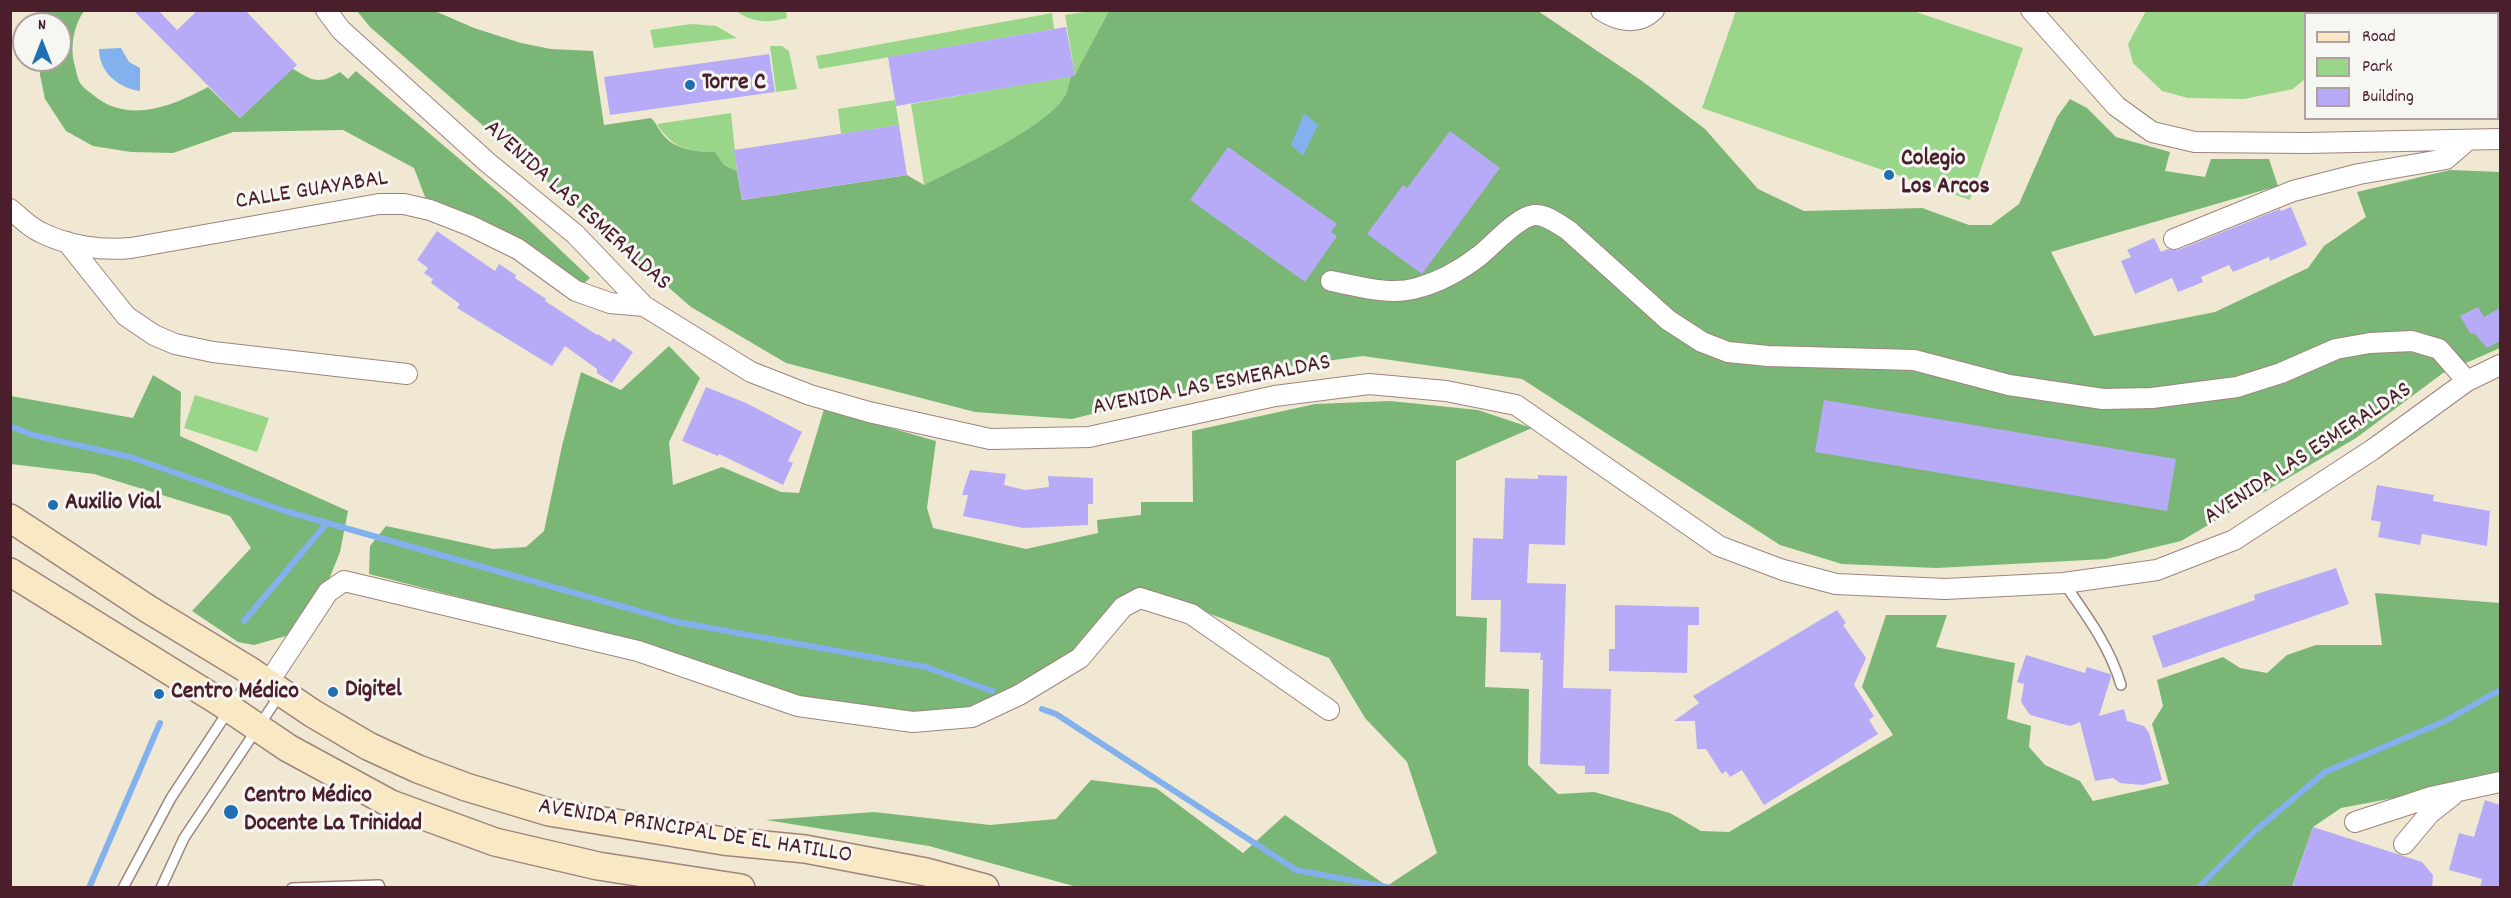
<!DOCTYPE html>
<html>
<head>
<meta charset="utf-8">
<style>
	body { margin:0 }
	#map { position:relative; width:2511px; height:898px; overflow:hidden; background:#f0e8d2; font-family:Dekko,sans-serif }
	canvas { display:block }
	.frame { position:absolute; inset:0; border:12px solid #4a1f2b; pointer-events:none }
	.legend { position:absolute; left:2304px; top:12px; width:195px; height:108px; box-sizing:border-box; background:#f6f6f2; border:2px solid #b1a0a2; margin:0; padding:8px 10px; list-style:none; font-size:18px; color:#4a1f2b }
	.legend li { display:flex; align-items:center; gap:12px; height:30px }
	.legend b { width:30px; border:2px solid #b1a0a2 }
	.north { position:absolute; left:12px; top:12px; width:60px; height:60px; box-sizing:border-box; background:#f6f6f2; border:2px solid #b1a0a2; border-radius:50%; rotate:0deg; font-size:16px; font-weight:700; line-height:24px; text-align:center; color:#4a1f2b }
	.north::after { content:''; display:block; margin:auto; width:21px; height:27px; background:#1f6fb2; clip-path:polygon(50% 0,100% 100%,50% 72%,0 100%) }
</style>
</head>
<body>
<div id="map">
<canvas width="2511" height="898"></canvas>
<div class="frame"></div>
<ul class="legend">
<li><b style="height:8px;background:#f8e8c3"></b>Road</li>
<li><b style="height:16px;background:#99d68a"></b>Park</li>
<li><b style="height:16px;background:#b7abf7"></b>Building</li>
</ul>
<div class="north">N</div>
</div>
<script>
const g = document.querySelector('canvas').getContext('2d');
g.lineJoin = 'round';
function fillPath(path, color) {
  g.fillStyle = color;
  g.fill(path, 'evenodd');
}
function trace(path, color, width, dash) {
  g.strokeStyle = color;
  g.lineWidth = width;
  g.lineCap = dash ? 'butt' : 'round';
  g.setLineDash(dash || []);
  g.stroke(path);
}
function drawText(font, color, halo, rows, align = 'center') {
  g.font = font + ' Dekko,sans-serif';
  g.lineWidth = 6;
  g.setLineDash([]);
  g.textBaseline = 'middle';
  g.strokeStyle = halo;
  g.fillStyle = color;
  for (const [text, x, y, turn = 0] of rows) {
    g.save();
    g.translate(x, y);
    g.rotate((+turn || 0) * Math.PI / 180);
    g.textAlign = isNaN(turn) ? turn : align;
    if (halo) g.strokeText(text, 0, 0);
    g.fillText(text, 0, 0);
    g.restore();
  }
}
const green = new Path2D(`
	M736,11H786L787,18C767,23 754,23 736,11Z
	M1090,11H1109L1075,76L1065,15Z
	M1736,11H1913L2023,48L1970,200L1702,108Z
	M2146,11V10L2342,11V13L2306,14L2305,79L2293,89L2244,99L2188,98L2162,91L2133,63L2128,44Z
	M1052,13L1054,29L819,69L816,56Z
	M691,24L716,26L737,38L654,48L650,30Z
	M770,46H782L789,51L797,89L776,92Z
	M1071,76C1069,82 1068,89 1066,94C1049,127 958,167 924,185L911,104Z
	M895,100L899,125L841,134L838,109Z
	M731,113L737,171L724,165L715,152C688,152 671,147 657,124Z
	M195,395L269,418L257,452L184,428Z`);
const forest = new Path2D(`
	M39,11H84C74,25 70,46 74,63C76,69 77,76 79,81C81,86 88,91 92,94C127,125 173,106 208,87L240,118L292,68C312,81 319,85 340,72L348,79L356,71L510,202L590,278L576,291L430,210L414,168L343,130L233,132L173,153L131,152L93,146L66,131L45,99L40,75V60H60V24H41Z
	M357,11H435L474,28L521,43L551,49L593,51L604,125L651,118C657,124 660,132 665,137C677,150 699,152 715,152L724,165L737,171L742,200L907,175L924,185C958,167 1049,127 1066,94C1068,89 1069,82 1071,76L1075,75L1109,11H1538L1642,81L1705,129L1758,189L1804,211L1922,208L1969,225H1991L2019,204L2057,117L2070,99L2087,108L2116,137L2170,152L2165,171L2205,177L2211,159H2269L2278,186L2051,252L2094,336L2215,312L2308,268L2324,246L2366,217L2357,192L2450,170L2500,172V348L2443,373L2356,438L2181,541L2106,559L1936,568L1842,564L1780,545L1522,379L1363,356L1275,368L1072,419L975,412L786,363L691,307L370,27Z
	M669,346L700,378L669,442L673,485L722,467L781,492L799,493L824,409L936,441L927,508L933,528L1026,549L1098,533L1097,520L1141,515V502H1193L1192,431L1315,404L1390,401L1478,410L1532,428L1456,461V616L1487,618L1485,687L1529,689L1528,765L1558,794L1594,792L1670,813L1701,831L1729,832L1893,735L1862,687L1886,615H1947L1936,647L2015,663L2007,719L2031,726L2029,747L2045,765L2080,781L2093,801L2169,784L2152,724L2163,706L2157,680L2223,657L2240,668L2267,673L2287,655L2316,645H2382L2375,593L2500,603V778L2341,808L2313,827L2292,887H1077L929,846L766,820L874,812L990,825L1056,819L1091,780L1156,788L1243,853L1285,815L1387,886L1437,853L1407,762L1365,718L1329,658L1140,588L1116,599L1074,651L1013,689L966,709L906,716L810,700L635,642L369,574L370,546L386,526L493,549L526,547L544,531L562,446L581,372L621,390Z
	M153,375L181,392L180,436L348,511L340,552L326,587L299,624L286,636L254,645L238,642L192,611L251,548L230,516L94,474L11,464V396L133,418Z`);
const water = new Path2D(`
	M121,48L129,62L140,68V91C118,88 99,72 99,49Z
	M1304,113L1318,125L1303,156L1291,145Z`);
const stream = new Path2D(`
	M10,426L33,435L130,457L285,511L677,622L926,667L992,691
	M244,621L327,523
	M1042,709L1056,714L1296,870L1392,888
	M89,888L160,723
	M2198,888L2255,831L2325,772L2445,721L2500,690`);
const building = new Path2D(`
	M133,10H158L177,30L198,10H245L297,65L240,118Z
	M1066,27L1075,76L896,106L888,57Z
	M769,54L775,92L610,115L604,77Z
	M899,125L907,175L742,200L734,150Z
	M1450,131L1500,168L1422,274L1367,234L1403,185L1407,188Z
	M1228,147L1337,224L1331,232L1337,236L1305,282L1190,200Z
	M2291,207L2307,245L2270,261L2269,257L2233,272L2229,265L2201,277L2203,282L2178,292L2172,278L2135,294L2121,261L2131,257L2127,250L2154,238L2161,252L2168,249L2178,250L2280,209L2281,211Z
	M437,231L495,271L499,264L516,275L515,278L546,299L545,301L597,335L598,334L610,342L613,338L633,352L612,383L597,373V369L565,346L552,366L457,308L460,304L431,283L433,279L424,273L428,268L417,260Z
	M2478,307L2484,317L2500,308V341L2487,348L2475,334L2470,333L2460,316Z
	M706,387L746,403L802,432L788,461L793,463L783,485L719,454L718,456L682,441Z
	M1824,400L2176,459L2167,511L1815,452Z
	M970,470L1006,474L1004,485L1025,490L1049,487L1048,476L1093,478V504H1088V525L1023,528L963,516L968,495H962Z
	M1538,475L1567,476L1565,545L1529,544L1527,583L1566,584L1563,688L1611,689L1609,774H1585V766L1540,764L1543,660H1540L1541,653L1500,652L1501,600H1471L1473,538L1503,539L1505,478L1538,479Z
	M2377,485L2434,495L2433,501L2490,511L2487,546L2422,534L2420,545L2378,537L2381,522L2371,520Z
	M2336,568L2349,604L2163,668L2152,636L2255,600L2254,595Z
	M1615,605L1699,607V625H1688L1687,673L1609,671V649H1615Z
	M1837,610L1846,623L1843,625L1866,658L1854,685L1874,716L1869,720L1878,734L1764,805L1742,770L1730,777L1726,771L1722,774L1706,749H1697L1695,721H1674L1699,703L1693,696Z
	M2026,655L2085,673L2087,667L2110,674L2111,677L2099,716L2124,709L2127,721L2144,726L2149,733L2162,780L2143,785L2120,783L2113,778L2095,781L2080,722L2070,726L2030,715L2021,702L2024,684L2017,682Z
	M2485,800L2500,805V888H2480L2482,879L2449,870L2459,833L2474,837Z
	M2313,827L2422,862L2433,875L2432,888H2292Z`);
const lane = new Path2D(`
	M2064,583C2087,616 2110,647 2121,685
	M123,888L171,798L252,675
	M161,888L184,838L281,693
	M292,888L379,885L380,888`);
const street = new Path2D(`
	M326,10L341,30L487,162L575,234L644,306L751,372L810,395L869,412L990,439L1089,437L1275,396L1369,384L1446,391L1516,405L1719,546L1783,570L1836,584L1945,589L2064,583L2157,570L2234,540L2372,450L2467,381L2500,365
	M1601,10C1618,21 1638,26 1654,10
	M2031,10L2116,106L2152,132L2195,142L2306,143L2500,139
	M10,209C20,217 29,227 40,232C68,246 101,251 131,248L379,204H404L430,210L471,226L518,249L576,291L610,303L644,306
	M2174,239L2293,191L2359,174L2446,159L2468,140
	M67,242L126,316L154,335L175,344L213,352L407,374
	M1331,281C1358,286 1389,296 1417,288C1439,282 1461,270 1479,256C1492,246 1517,217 1534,215C1546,214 1558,224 1568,230L1668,320L1702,342L1728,352L1768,356L1914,360L2009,385L2103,399L2152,398L2237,387L2281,373L2336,349L2370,343L2412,341L2439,349L2467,381
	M268,683L328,592L344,581L638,651L798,706L913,722L972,717L1019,695L1080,658L1123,607L1140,598L1191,614L1329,710
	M2355,822L2431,797L2500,782
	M2404,844L2430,813L2453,795`);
const secondary = new Path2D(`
	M10,518L148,609L247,669L312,713L368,746L418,769L466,787L549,812L723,841L805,849L926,872L985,888
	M10,572L220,702L288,748L391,804L495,842L598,866L741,888`);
const markers = [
	[690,85,6,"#1f6fb2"],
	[1889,175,6,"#1f6fb2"],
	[53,505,6,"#1f6fb2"],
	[333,692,6,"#1f6fb2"],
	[159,694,6,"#1f6fb2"],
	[231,812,8,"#1f6fb2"]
];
const poiNames = [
	["Torre C",702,85],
	["Colegio",1901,161],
	["Los Arcos",1901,189],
	["Auxilio Vial",65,505],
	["Digitel",345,692],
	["Centro Médico",171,694],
	["Centro Médico",244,798],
	["Docente La Trinidad",244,826]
];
const streetNames = [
	["CALLE GUAYABAL",312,192,-9],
	["AVENIDA LAS ESMERALDAS",576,207,42],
	["AVENIDA LAS ESMERALDAS",1212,387,-11],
	["AVENIDA LAS ESMERALDAS",2309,455,-33],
	["AVENIDA PRINCIPAL DE EL HATILLO",695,833,9]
];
fillPath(green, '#99d68a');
fillPath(forest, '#7ab776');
fillPath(water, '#82b1ed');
trace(stream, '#82b1ed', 6);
fillPath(building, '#b7abf7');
trace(lane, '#9d847e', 12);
trace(street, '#9d847e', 22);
trace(secondary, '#9d847e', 30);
trace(lane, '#fff', 9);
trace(street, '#fff', 20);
trace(secondary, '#f8e8c3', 27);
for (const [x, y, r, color] of markers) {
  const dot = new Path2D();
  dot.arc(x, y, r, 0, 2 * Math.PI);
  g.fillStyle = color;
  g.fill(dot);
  trace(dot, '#f6f6f2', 2);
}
drawText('bold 24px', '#4a1f2b', '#f6f6f2', poiNames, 'left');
drawText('24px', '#4a1f2b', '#f6f6f2', streetNames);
</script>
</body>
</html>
